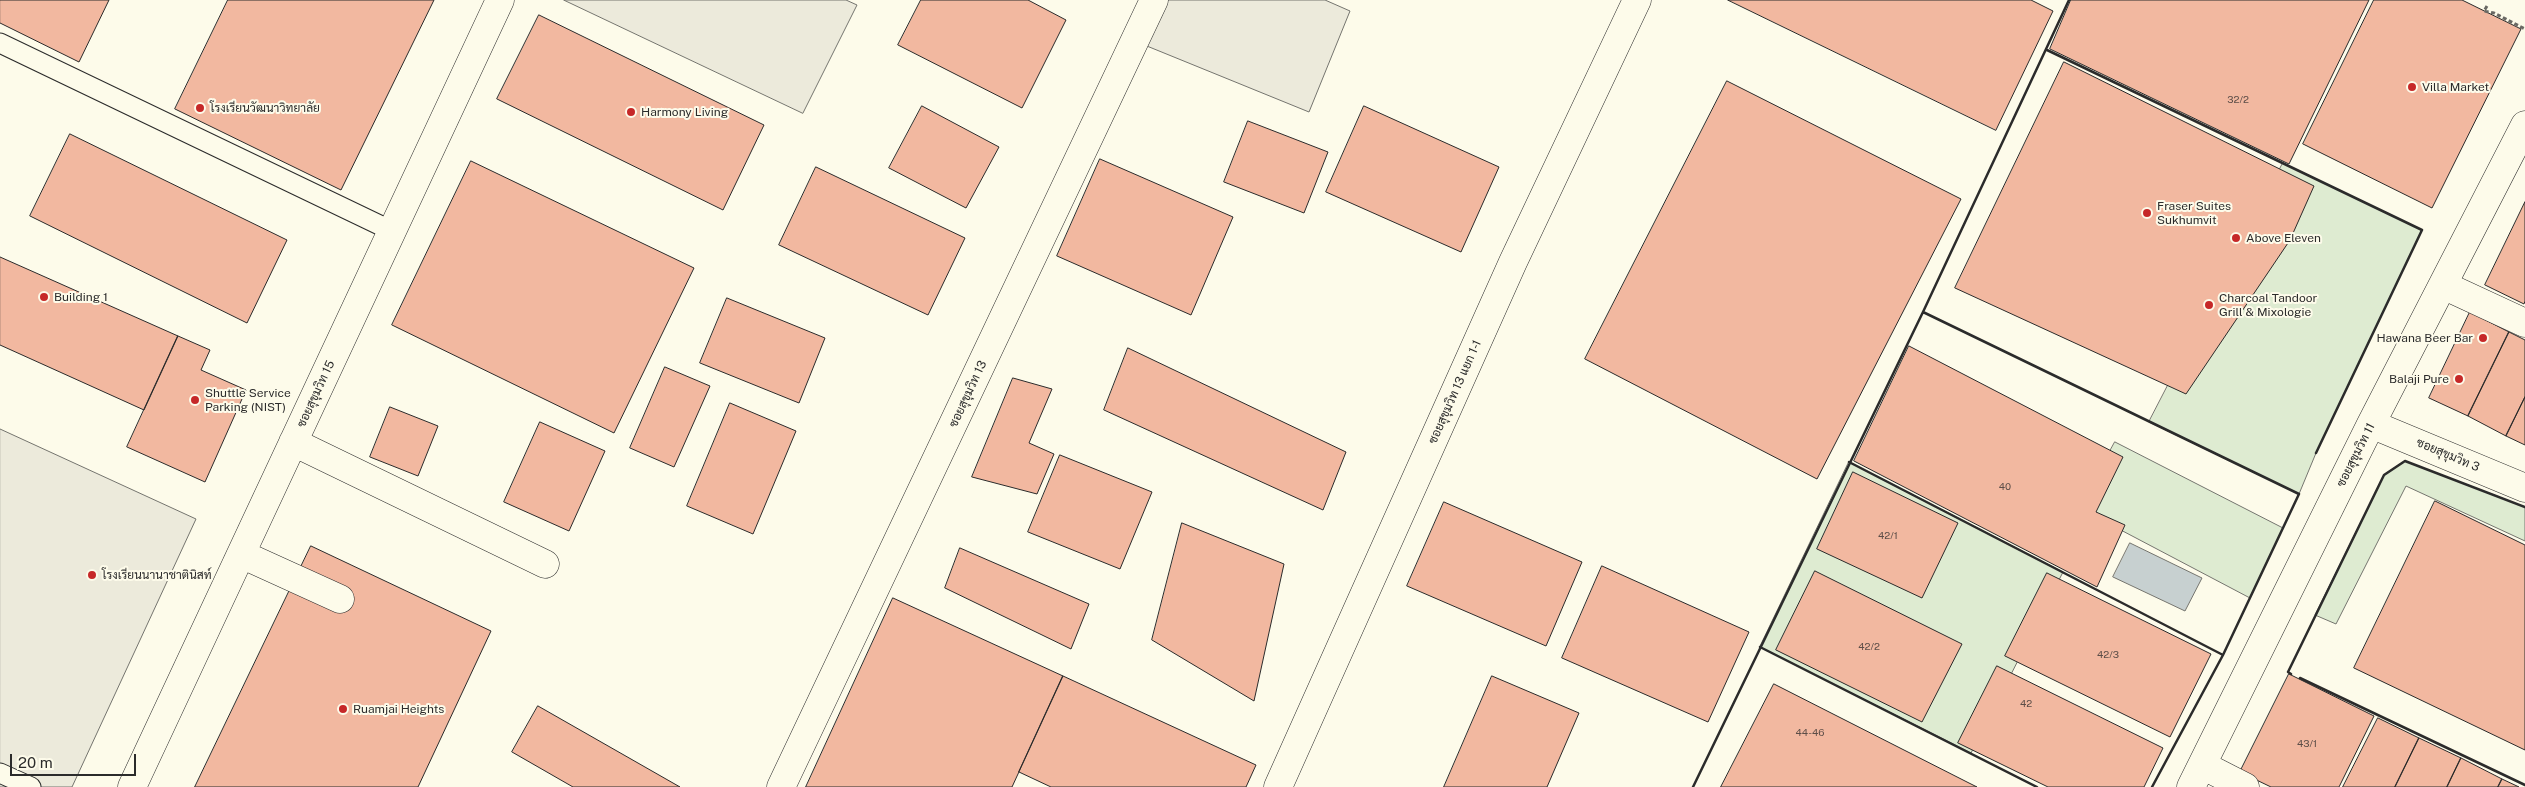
<!DOCTYPE html>
<html>
<head>
<meta charset="utf-8">
<style>
	body { margin:0 }
	#map { position:relative; width:2525px; height:787px; overflow:hidden; background:#fdfbea; font-family:"Public Sans",sans-serif }
	canvas { display:block }
	.scale { position:absolute; left:10px; top:754px; width:126px; height:22px; box-sizing:border-box; border:2px solid #2b2b2b; border-top:0; padding-left:6px; font-size:15px; line-height:18px; white-space:nowrap; color:#2b2b2b; -webkit-text-stroke:4px #fdfbea; paint-order:stroke }
</style>
</head>
<body>
<div id="map">
<canvas width="2525" height="787"></canvas>
<div class="scale">20 m</div>
</div>
<script>
const g = document.querySelector('canvas').getContext('2d');
g.lineJoin = 'round';
function fillPath(path, color) {
  g.fillStyle = color;
  g.fill(path, 'evenodd');
}
function trace(path, color, width, dash) {
  g.strokeStyle = color;
  g.lineWidth = width;
  g.lineCap = dash ? 'butt' : 'round';
  g.setLineDash(dash || []);
  g.stroke(path);
}
function drawText(font, color, halo, rows, align = 'center') {
  g.font = font + ' "Public Sans",Sarabun,sans-serif';
  g.lineWidth = 4;
  g.setLineDash([]);
  g.textBaseline = 'middle';
  g.strokeStyle = halo;
  g.fillStyle = color;
  for (const [text, x, y, turn = 0] of rows) {
    g.save();
    g.translate(x, y);
    g.rotate((+turn || 0) * Math.PI / 180);
    g.textAlign = isNaN(turn) ? turn : align;
    if (halo) g.strokeText(text, 0, 0);
    g.fillText(text, 0, 0);
    g.restore();
  }
}
const green = new Path2D(`
	M2283,163L2422,230L2316,453L2299,494L2149,422Z
	M2115,442L2283,528L2250,598L2079,508Z
	M2405,461L2525,507V541L2406,486L2336,624L2315,615L2384,475Z
	M1849,462L2063,572L1971,753L1760,647Z`);
const parking = new Path2D(`
	M564,0H846L857,5L803,113Z
	M1154,0H1325L1350,11L1309,112L1137,42Z
	M0,429L196,519L72,787H0Z`);
const water = new Path2D(`
	M2130,543L2202,578L2185,611L2113,577Z`);
const building = new Path2D(`
	M0,0H109L79,62L0,23Z
	M228,0H434L341,190L175,109Z
	M921,0H1028L1066,20L1022,108L898,45Z
	M1728,0H2031L2053,11L1996,130Z
	M2071,0H2369L2289,164L2050,49Z
	M2374,0H2462L2521,29L2432,208L2303,144Z
	M539,15L764,125L723,210L497,99Z
	M2064,62L2314,186L2290,240L2186,394L1955,288Z
	M1727,81L1961,199L1817,479L1585,359Z
	M922,106L999,147L966,208L889,168Z
	M1364,106L1499,167L1461,252L1326,192Z
	M1248,121L1328,152L1304,213L1224,182Z
	M70,134L287,240L247,323L30,216Z
	M1100,159L1233,217L1191,315L1057,256Z
	M471,161L694,268L614,433L392,325Z
	M816,167L965,238L928,315L779,245Z
	M2525,202V301L2524,304L2485,285Z
	M0,257L178,336L144,410L0,345Z
	M727,298L825,338L799,403L700,363Z
	M2470,312L2509,332L2468,416L2429,398Z
	M2509,332L2525,340V397L2506,436L2468,416Z
	M178,336L210,350L201,370L246,390L205,482L127,447Z
	M1909,346L2123,457L2096,512L2125,525L2097,587L1854,461Z
	M1128,348L1346,452L1323,510L1104,410Z
	M665,367L710,386L674,467L630,448Z
	M1013,378L1052,389L1029,443L1054,454L1037,494L972,477Z
	M2525,397V445L2506,436Z
	M730,403L796,431L753,534L687,506Z
	M390,407L438,426L418,476L370,457Z
	M540,422L605,451L569,531L504,502Z
	M1060,455L1152,492L1120,569L1028,532Z
	M1853,472L1958,523L1922,598L1817,549Z
	M2435,501L2525,545V750L2354,668Z
	M1444,502L1582,562L1546,646L1407,586Z
	M1182,523L1284,564L1254,701L1152,640Z
	M311,546L491,631L418,787H195Z
	M960,548L1089,604L1071,649L945,588Z
	M1602,566L1749,632L1708,722L1562,658Z
	M1815,571L1962,644L1922,722L1776,650Z
	M2047,573L2211,654L2170,737L2005,656Z
	M893,598L1063,676L1012,787H806Z
	M1997,666L2163,748L2144,787H2048L1958,743Z
	M2289,674L2374,716L2339,787H2271L2240,772Z
	M1063,676L1256,765L1246,787H1051L1019,772Z
	M1492,676L1579,713L1547,787H1444Z
	M1774,684L1967,782L1977,787H1721Z
	M538,706L680,787H573L512,752Z
	M2378,718L2419,738L2395,787H2343Z
	M2419,738L2461,758L2447,787H2395Z
	M2461,758L2502,779L2498,787H2447Z
	M2502,779L2519,787H2498Z`);
const path = new Path2D(`
	M2487,6L2484,11L2494,13L2525,29`);
const lane = new Path2D(`
	M0,43L392,231
	M0,773L31,787`);
const street = new Path2D(`
	M2443,285L2525,323
	M2371,424L2525,488
	M293,442L545,564
	M241,554L340,599
	M2202,765L2245,787
	M132,787L500,0
	M781,787L1154,0
	M1278,787L1513,262L1637,0
	M2191,787L2371,424L2525,125`);
const wall = new Path2D(`
	M2047,50L2422,230L2316,453
	M1849,462L2223,655L2299,494L1923,312
	M1760,647L2037,787
	M2291,674L2288,672L2384,475L2405,461L2525,507
	M2300,678L2525,785
	M1693,787L1923,312L2069,0
	M2152,787L2223,655`);
const markers = [
	[2412,87,5,"#c62828"],
	[200,108,5,"#c62828"],
	[631,112,5,"#c62828"],
	[2147,213,5,"#c62828"],
	[2236,238,5,"#c62828"],
	[44,297,5,"#c62828"],
	[2209,305,5,"#c62828"],
	[2483,338,5,"#c62828"],
	[2459,379,5,"#c62828"],
	[195,400,5,"#c62828"],
	[92,575,5,"#c62828"],
	[343,709,5,"#c62828"]
];
const numberNames = [
	["32/2",2238,100],
	["40",2005,487],
	["42/1",1888,536],
	["42/2",1869,647],
	["42/3",2108,655],
	["42",2026,704],
	["44-46",1810,733],
	["43/1",2307,744]
];
const poiNames = [
	["Villa Market",2422,87],
	["โรงเรียนวัฒนาวิทยาลัย",210,108],
	["Harmony Living",641,112],
	["Fraser Suites",2157,206],
	["Sukhumvit",2157,220],
	["Above Eleven",2246,238],
	["Building 1",54,297],
	["Charcoal Tandoor",2219,298],
	["Grill & Mixologie",2219,312],
	["Hawana Beer Bar",2473,338,"right"],
	["Balaji Pure",2449,379,"right"],
	["Shuttle Service",205,393],
	["Parking (NIST)",205,407],
	["โรงเรียนนานาชาตินิสท์",102,575],
	["Ruamjai Heights",353,709]
];
const streetNames = [
	["ซอยสุขุมวิท 13 แยก 1-1",1455,392,-66],
	["ซอยสุขุมวิท 15",316,394,-65],
	["ซอยสุขุมวิท 13",968,394,-65],
	["ซอยสุขุมวิท 11",2356,455,-63],
	["ซอยสุขุมวิท 3",2448,455,23]
];
fillPath(green, '#deebd1');
trace(green, '#74746e', 1);
fillPath(parking, '#eceadb');
trace(parking, '#74746e', 1);
fillPath(water, '#c7d0d0');
trace(water, '#74746e', 1);
fillPath(building, '#f2b8a0');
trace(building, '#2b2b2b', 1);
trace(lane, '#2b2b2b', 21);
trace(street, '#2b2b2b', 29);
trace(path, '#6a6964', 3, [4, 2.5]);
trace(lane, '#fdfbea', 19);
trace(street, '#fdfbea', 28);
trace(wall, '#2b2b2b', 2.5);
for (const [x, y, r, color] of markers) {
  const dot = new Path2D();
  dot.arc(x, y, r, 0, 2 * Math.PI);
  g.fillStyle = color;
  g.fill(dot);
  trace(dot, '#fdfbea', 2);
}
drawText('10px', '#5d4e48', null, numberNames);
drawText('12px', '#2b2b2b', '#fdfbea', poiNames, 'left');
drawText('12px', '#2b2b2b', '#fdfbea', streetNames);
</script>
</body>
</html>
